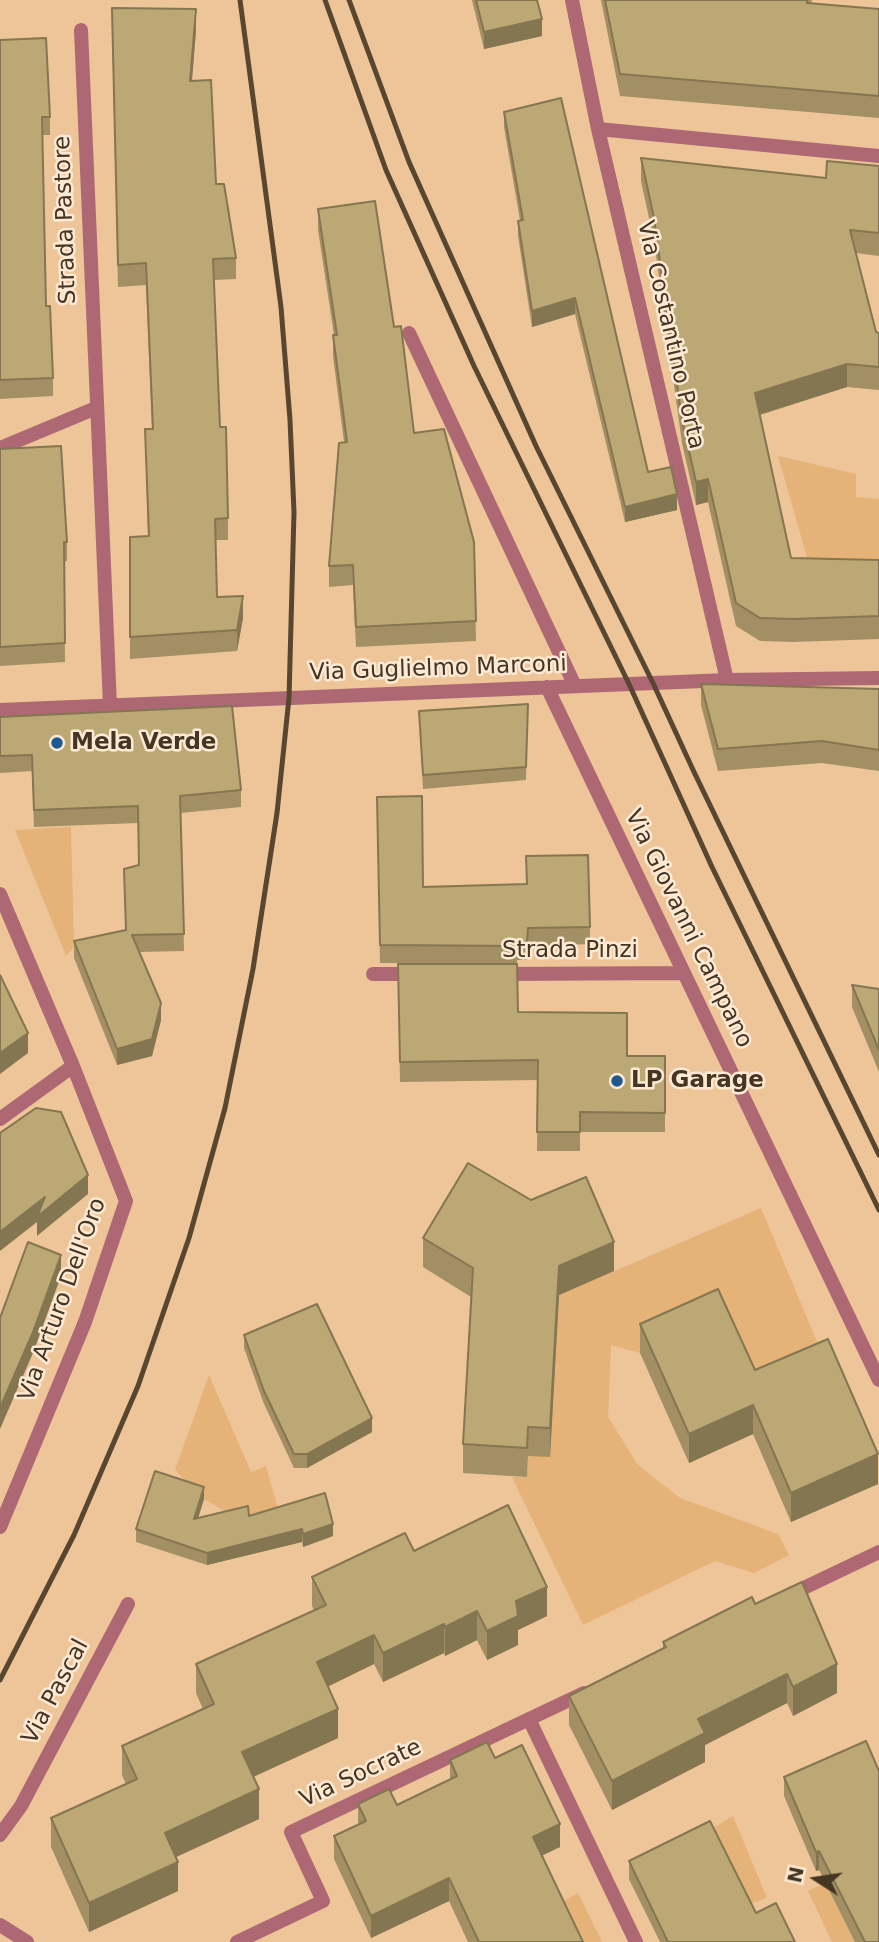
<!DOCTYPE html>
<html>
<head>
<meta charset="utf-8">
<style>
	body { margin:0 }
	#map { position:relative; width:879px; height:1942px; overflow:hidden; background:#edc599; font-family:"DejaVu Sans",sans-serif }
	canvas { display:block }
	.north { position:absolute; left:781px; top:1844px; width:70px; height:70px; -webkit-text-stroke:5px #feead4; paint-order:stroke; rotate:282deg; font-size:19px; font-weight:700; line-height:28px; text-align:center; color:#453523 }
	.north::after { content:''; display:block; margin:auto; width:24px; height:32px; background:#453523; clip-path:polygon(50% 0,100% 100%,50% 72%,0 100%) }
</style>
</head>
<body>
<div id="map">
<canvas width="879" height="1942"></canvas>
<div class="north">N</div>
</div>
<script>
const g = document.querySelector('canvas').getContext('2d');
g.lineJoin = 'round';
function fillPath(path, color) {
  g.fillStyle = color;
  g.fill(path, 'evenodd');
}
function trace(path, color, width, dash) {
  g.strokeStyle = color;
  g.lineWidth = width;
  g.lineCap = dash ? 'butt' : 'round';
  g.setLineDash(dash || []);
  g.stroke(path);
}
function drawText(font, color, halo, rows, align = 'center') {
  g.font = font + ' "DejaVu Sans",sans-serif';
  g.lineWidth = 5;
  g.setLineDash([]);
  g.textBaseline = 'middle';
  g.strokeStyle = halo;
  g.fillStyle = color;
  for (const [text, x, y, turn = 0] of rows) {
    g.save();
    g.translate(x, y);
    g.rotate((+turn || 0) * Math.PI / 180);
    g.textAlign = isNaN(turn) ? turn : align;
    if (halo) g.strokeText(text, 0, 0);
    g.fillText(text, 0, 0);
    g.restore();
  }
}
const green = new Path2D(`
	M778,456L856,474V497L879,499V562L808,561Z
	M71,827L74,947L66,956L15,830Z
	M761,1208L828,1368L755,1400L718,1318L640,1353L611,1345L608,1417L638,1465L680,1498L778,1534L789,1555L754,1573L715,1561L583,1625L512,1477H527L528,1456H550L559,1295Z
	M209,1375L251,1472L266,1466L280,1516L246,1524L204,1499L175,1470Z
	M733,1816L767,1898L658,1937L629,1879Z
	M879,1857V1942H832L808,1891Z
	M578,1893L602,1942H489Z`);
const lane = new Path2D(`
	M409,333L575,686`);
const street = new Path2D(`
	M572,0L598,129L727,680
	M81,30L110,705
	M598,129L879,156
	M0,448L96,408
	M547,687L879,1380
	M0,710L727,680L879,678
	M0,894L73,1066L126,1201L85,1322L0,1527
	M373,974H416
	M500,974L684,973
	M0,1119L73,1066
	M789,1595L879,1552
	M529,1719L636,1942
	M0,1835L21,1806L128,1604
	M0,1925L27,1942
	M237,1942L323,1901L291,1832L584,1693`);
const rail = new Path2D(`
	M325,0L386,170L474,366L629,684L712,867L879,1210
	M349,0L409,162L536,446L653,683L694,772L879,1155
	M0,1680L74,1535L138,1386L189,1238L225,1108L253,969L277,813L289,698L294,512L290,420L281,307L240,0`);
const wall = new Path2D(`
	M472,0H537L542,36L484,49Z
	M601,0H812L811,3L879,9V118L620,96Z
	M112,29L196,30L192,81L216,184L236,258V279L214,280L220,427L228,518V540H215L217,597L243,618L237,651L130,659V537L148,536L145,429H152L146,285L118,287Z
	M0,40L50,117V135H42L46,306L53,378V396L0,399Z
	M504,112L648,472L677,510L625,522L575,314L532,327L518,236V221L520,220L504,127Z
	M641,158L826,178L879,166V256L856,253L876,332L879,333V390L847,387L760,415L791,558L879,560V639L793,642L760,641L736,626L708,502L696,505L682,443L654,241L641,181Z
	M318,209L394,327L414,433L474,542L476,641L356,647L353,585L329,587V566L344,442L333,356V335H334L318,230Z
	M0,449L67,542V561L64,562L65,662L0,666Z
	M701,684L879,689V771L822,763L718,771L701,705Z
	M528,704L526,780L423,789L419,711Z
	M0,717L241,790V807L181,813L184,951L139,952L161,1020L152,1056L117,1065L74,958V941L125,930L139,865L138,823L34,827L32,771L0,773Z
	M377,815L423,887L590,927V944L528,946L527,960H517V964L380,963Z
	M398,964L627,1056H665V1132H580V1151H537L538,1080L400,1082Z
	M852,985L879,989V1072L852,1007Z
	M423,1238L614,1271L559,1295L550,1457L528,1456L527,1477L463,1473V1444L471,1297L423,1267Z
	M640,1324L755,1370L878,1484L791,1522L753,1434L689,1463L640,1353Z
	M244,1335L372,1432L307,1468H294L264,1404L244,1348Z
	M204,1499L198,1518L249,1516L333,1536L303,1547L302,1542L207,1565L136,1542V1529Z
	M414,1551L547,1616L518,1630V1645L487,1660L477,1640L445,1656L444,1653L383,1682L374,1664L327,1686L338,1738L253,1777L259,1819L176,1857L178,1891L89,1932L51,1847V1818L126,1784L122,1775V1746L203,1709L196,1693V1664L314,1610L312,1606V1577Z
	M755,1604L837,1693L793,1716L787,1703L705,1745V1762L612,1810L569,1725V1696L663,1649V1642Z
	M495,1758L560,1847L542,1855L583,1942H468L449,1901L371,1938L334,1859V1836L358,1825V1804L397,1805L450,1779V1760Z
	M784,1777L879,1942H855L819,1870L816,1871L784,1796Z
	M629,1861L756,1913L795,1942H660L629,1879Z`);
const shadedWall = new Path2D(`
	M196,9V30L190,102V81Z
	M542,19V36L484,49V32Z
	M575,298V314L532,327V311Z
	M847,364V387L755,416V393Z
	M708,479V502L696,505V482Z
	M677,494V510L625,522V507Z
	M243,596V618L237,651V630Z
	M161,1003V1020L152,1056L117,1065V1049Z
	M28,1033V1053L0,1074V1053Z
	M88,1175V1194L37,1236V1222L0,1251V1232L45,1197Z
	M614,1242V1271L559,1295L550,1457V1428L559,1266Z
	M61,1255V1276L33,1353L0,1429V1408Z
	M753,1405V1434L689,1463V1434Z
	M372,1418V1432L307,1468V1454Z
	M878,1454V1484L791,1522V1493Z
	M204,1487V1499L194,1531V1519Z
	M333,1524V1536L303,1547V1534Z
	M302,1529V1542L207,1565V1553Z
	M547,1587V1616L518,1630V1645L487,1660V1631L516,1601Z
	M477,1611V1640L445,1656V1627Z
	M444,1624V1653L383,1682V1653Z
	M374,1635V1664L317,1692V1662Z
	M837,1664V1693L793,1716V1687Z
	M787,1674V1703L705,1745V1762L612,1810V1781L698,1719Z
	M338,1709V1738L242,1782V1752Z
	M259,1789V1819L165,1862V1833Z
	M560,1824V1847L533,1860V1837Z
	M819,1851V1870L816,1871V1852Z
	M178,1862V1891L89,1932V1903Z
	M449,1878V1901L371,1938V1916Z`);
const building = new Path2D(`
	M476,0H537L542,19L484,32Z
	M605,0H807V3L879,9V96L620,74Z
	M112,8L196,9L190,81L211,80L216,184H224L236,258L213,259L220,427H226L228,518L215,519L217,597L243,596L237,630L130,637V537L149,536L145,429H153L146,263L118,265Z
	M46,38L50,117H42L46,306H50L53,378L0,380V40Z
	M561,98L648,472L671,467L677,494L625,507L575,298L532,311L518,221L523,220L504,112Z
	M641,158L826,178L827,161L879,166V233L850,230L876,332L879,333V367L847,364L755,393L791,558L879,560V616L793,619L760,618L736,603L708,479L696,482L682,420L654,218Z
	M375,201L394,327L401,326L414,433L444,429L474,542L476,621L356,627L353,565L329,566L339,443L347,442L333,335H337L318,209Z
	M61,446L67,542H64L65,643L0,647V449Z
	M701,684L879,689V750L822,741L718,749Z
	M528,704L526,767L423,775L419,711Z
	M232,706L241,790L180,796L184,934L132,935L161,1003L152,1039L117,1049L74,941L126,930L124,869L139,865L138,806L34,810L32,755L0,756V717Z
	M422,796L423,887L527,884L526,856L588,855L590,927L528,928L527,942H517V946L380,945L377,797Z
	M398,964H517L518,1012L627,1013V1056H665V1113L580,1112V1132H537L538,1060L400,1062Z
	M0,975L28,1033L0,1053Z
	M852,985L879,989V1050Z
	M36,1108L61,1112L88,1175L37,1217L45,1197L0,1232V1133Z
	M468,1163L531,1200L586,1177L614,1242L559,1266L550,1428L528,1427L527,1448L463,1444L473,1268L423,1238Z
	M28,1242L61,1255L33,1332L0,1408V1318Z
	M718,1289L755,1370L828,1339L878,1454L791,1493L753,1405L689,1434L640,1324Z
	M317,1304L372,1418L307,1454H294L264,1391L244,1335Z
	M155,1471L204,1487L194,1519L248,1506L249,1516L325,1493L333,1524L303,1534L302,1529L207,1553L136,1529Z
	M508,1505L547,1587L516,1601L518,1616L487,1631L477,1611L445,1627L444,1624L383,1653L374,1635L317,1662L338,1709L242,1752L259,1789L165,1833L178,1862L89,1903L51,1818L137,1779L122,1746L214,1704L196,1664L326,1605L312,1577L405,1533L414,1551Z
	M802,1582L837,1664L793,1687L787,1674L698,1719L705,1733L612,1781L569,1696L666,1647L663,1642L752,1597L755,1604Z
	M866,1741L879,1771V1942H865L819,1851L816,1852L784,1777Z
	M487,1742L495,1758L522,1745L560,1824L533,1837L583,1942H479L449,1878L371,1916L334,1836L366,1821L358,1804L389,1789L397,1805L457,1776L450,1760Z
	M710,1821L756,1913L776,1903L795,1942H668L629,1861Z`);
const markers = [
	[57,743,7,"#1d5a91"],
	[617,1081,7,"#1d5a91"]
];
const streetNames = [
	["Strada Pastore",66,220,-92],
	["Via Costantino Porta",670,335,77],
	["Via Guglielmo Marconi",438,669,-2],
	["Via Giovanni Campano",688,929,64],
	["Strada Pinzi",570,951],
	["Via Arturo Dell'Oro",63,1300,-70],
	["Via Pascal",56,1692,-62],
	["Via Socrate",361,1774,-25]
];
const poiNames = [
	["Mela Verde",71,743],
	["LP Garage",631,1081]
];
fillPath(green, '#e5b278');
trace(lane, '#ad6874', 14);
trace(street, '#ad6874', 14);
trace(rail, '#584631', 5);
fillPath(wall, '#a29064');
fillPath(shadedWall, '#847651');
fillPath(building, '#bca874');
trace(building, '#847651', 2);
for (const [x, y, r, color] of markers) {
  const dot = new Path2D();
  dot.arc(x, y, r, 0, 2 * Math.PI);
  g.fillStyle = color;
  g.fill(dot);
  trace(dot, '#feead4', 2.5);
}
drawText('23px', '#453523', '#feead4', streetNames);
drawText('bold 23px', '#453523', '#feead4', poiNames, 'left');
</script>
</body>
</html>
